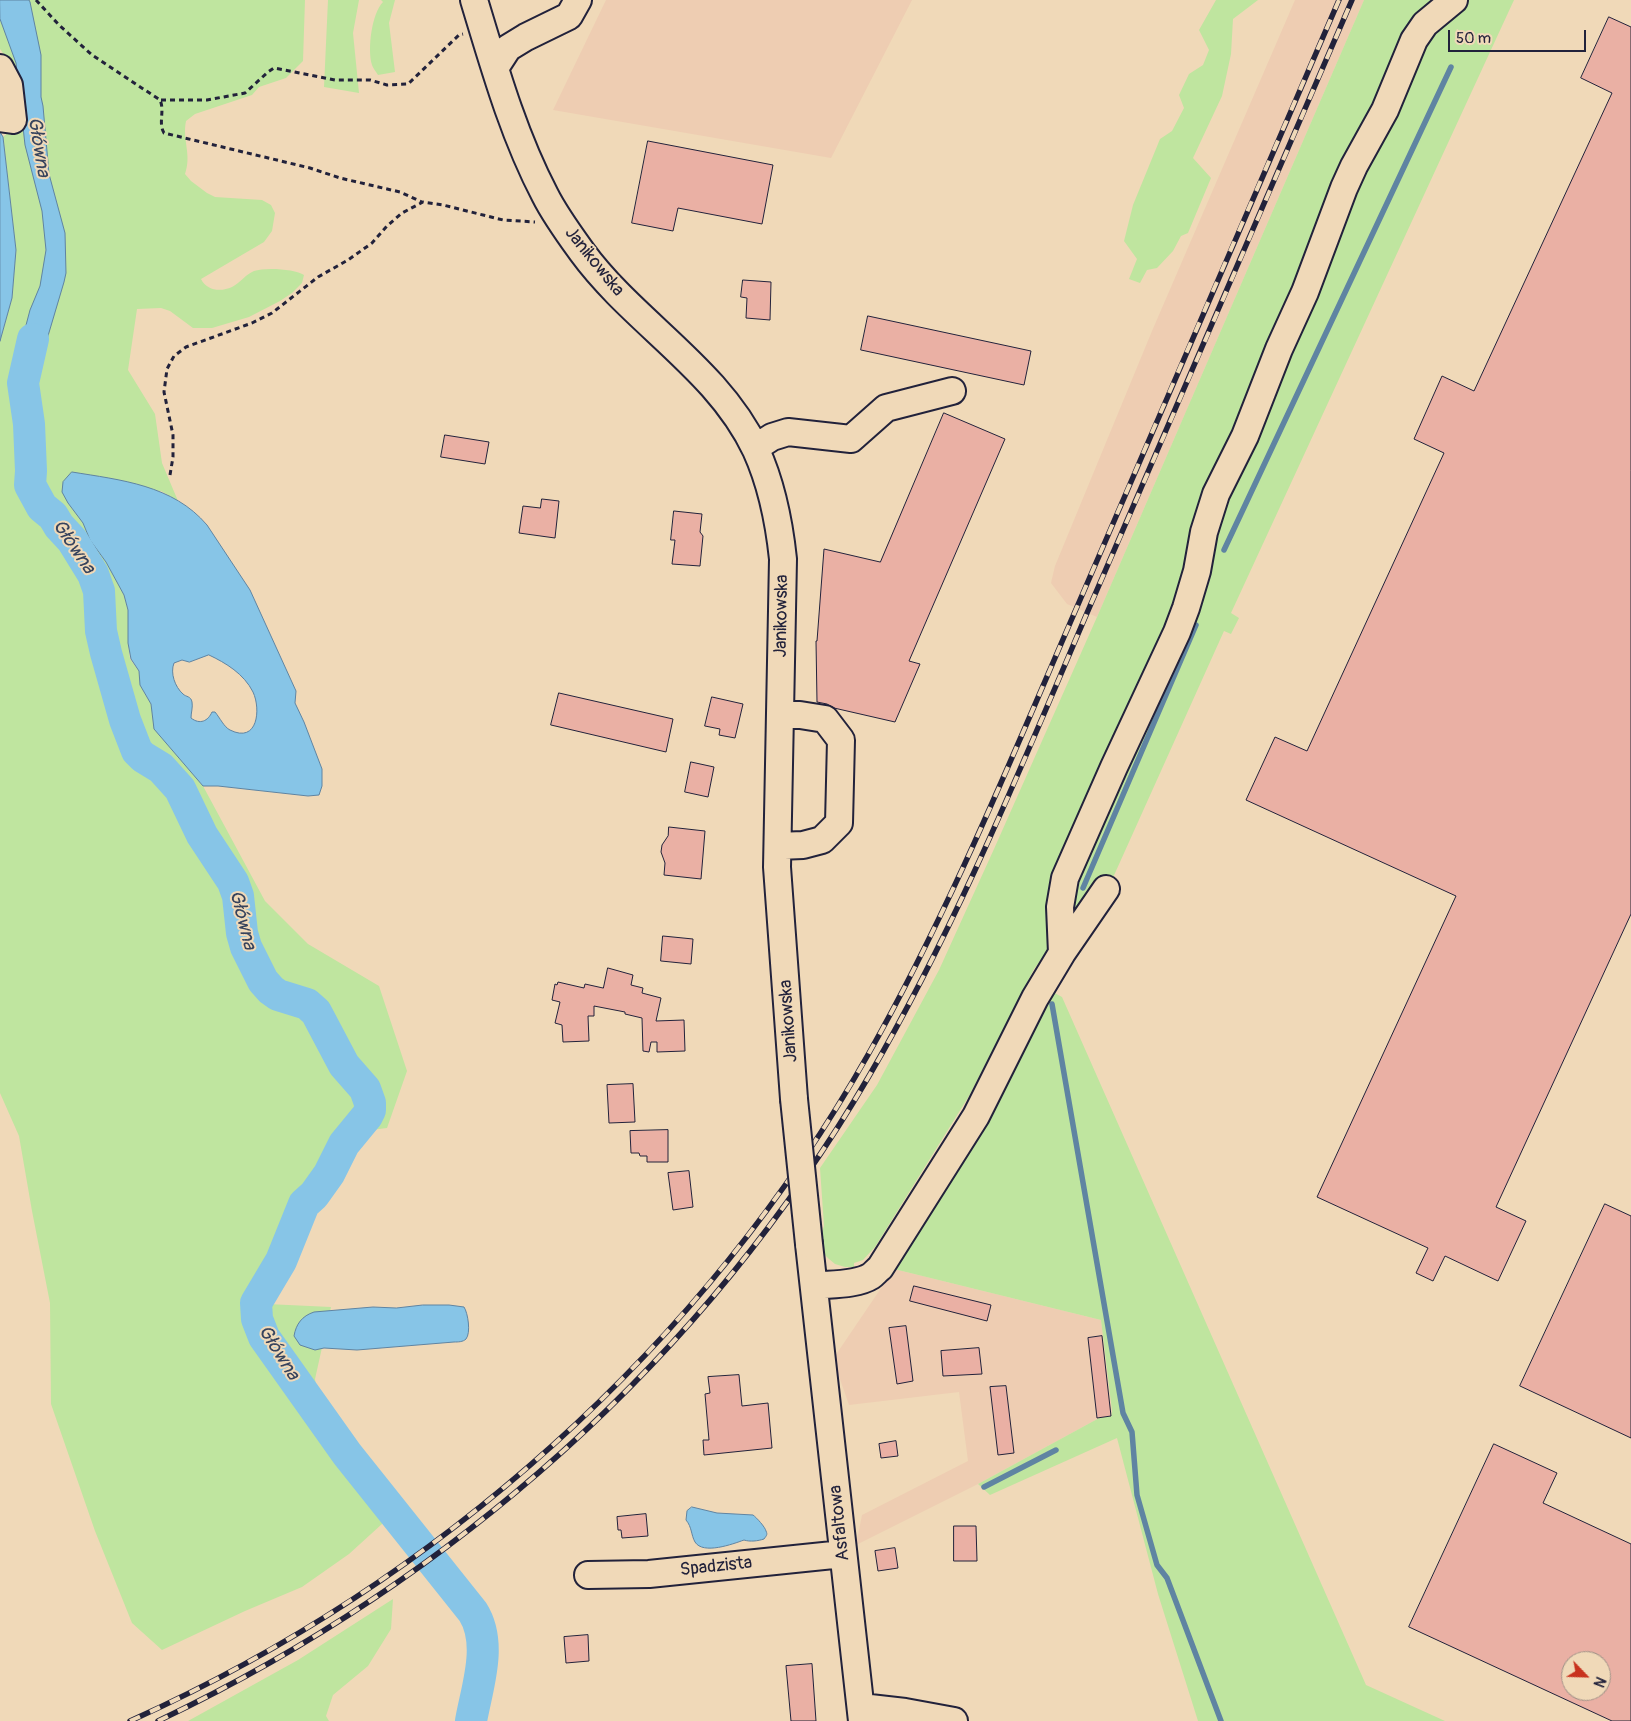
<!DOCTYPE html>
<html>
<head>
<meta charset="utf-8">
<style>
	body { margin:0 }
	#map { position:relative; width:1631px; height:1721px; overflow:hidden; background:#f0d9b8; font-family:Pangolin,sans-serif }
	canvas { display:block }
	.north { position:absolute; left:1561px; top:1651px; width:50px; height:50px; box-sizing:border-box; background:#f0d9b8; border:1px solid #9e9086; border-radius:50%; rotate:114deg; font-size:14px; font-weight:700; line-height:20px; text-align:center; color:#22223b }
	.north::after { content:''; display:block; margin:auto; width:18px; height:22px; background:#c8321e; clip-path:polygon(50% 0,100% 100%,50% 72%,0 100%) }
	.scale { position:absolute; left:1448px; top:30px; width:138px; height:22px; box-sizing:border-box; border:2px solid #22223b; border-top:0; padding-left:6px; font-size:15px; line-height:18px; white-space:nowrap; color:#22223b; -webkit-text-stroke:4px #f0d9b8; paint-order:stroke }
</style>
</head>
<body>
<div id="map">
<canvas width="1631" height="1721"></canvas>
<div class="north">N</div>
<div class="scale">50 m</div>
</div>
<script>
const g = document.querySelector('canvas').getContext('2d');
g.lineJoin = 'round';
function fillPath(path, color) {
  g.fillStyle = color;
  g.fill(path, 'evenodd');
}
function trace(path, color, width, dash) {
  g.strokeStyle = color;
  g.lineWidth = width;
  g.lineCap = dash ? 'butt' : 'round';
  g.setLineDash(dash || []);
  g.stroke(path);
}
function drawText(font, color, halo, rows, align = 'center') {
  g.font = font + ' Pangolin,sans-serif';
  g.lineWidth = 4;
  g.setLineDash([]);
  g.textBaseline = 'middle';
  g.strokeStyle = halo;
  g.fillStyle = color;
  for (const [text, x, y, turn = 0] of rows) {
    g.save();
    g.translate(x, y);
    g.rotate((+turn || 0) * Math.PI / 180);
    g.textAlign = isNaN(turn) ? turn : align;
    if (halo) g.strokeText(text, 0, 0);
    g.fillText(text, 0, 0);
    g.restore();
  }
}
const built = new Path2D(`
	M606,0H912L831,158L553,110Z
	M1295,0H1364L1097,617L1067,604L1051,583L1055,566L1152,331Z
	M894,1269L1101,1320L1112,1412L1111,1416L1101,1417L978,1484L856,1545L862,1515L968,1461L959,1392L849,1405L833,1359Z`);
const green = new Path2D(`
	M0,0H305L303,61L286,78L259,87L252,95L195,114L186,121C182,140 192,154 185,174L191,181L207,193L215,197L262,200L271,205L275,213L272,231L264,242L201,279C207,291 221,292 232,287C240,283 246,274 254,271C265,267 296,269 304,275L302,283L292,293L280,301L249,317L212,328H193L170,311L161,308L137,309L128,370L155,414L162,463L178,501L161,491L68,503L83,523L90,540L106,562L124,595L128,610V643L130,659L139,671L140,685L151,704L155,729L203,786L265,901L308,944L379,986L407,1071L387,1128L363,1131L308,1209L267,1304L331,1307L315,1379L322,1426L393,1514L349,1554L302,1587L245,1611L162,1650L132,1623L95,1531L51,1404L50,1303L32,1211L19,1136L0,1093V341L12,298L16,250L3,137L19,123L12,66L0,49Z
	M328,0H359L353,33L359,93L324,87Z
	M381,0H395L389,23L395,72L378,75C376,72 373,68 372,65C367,49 372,13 383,2Z
	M1216,0H1258L1233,19L1231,54L1222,96L1193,158L1211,178L1188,233L1181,236L1173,251L1157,268L1147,270L1140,283L1129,279L1137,259L1124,241L1133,205L1160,139L1172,131L1184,108L1179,95L1189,74L1203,65L1209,50L1199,30Z
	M1364,0H1514L1231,613L1239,618L1231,634L1224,631L1111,882L1077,912H1074L1071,909L1051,938L1048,954L1044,963L1040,961L1034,969L969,1096L875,1247L863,1260L854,1263V1267H845L835,1264L829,1259L823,1253L819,1242L824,1226L820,1168L877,1085L939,970L994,849L1097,617Z
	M1051,991L1062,997L1366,1685L1445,1721H1198L1158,1594L1117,1438L990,1495L978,1484L1101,1417L1111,1416L1112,1411L1101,1320L894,1269Z
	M393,1599L391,1629L368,1666L333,1695L326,1716L329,1721H188L298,1660Z`);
const water = new Path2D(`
	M0,0H29L30,2L41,55V97L43,106L49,174L65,233L66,273L64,282L45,346L34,371L32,384L15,380L20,348L30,310L40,286L46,250L42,211L25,145L16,63L0,19Z
	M0,132L3,137L16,250L12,298L0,341Z
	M72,472C121,480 173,485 207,525L250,590L296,691L295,703L304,722L322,769V786L319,795L308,796L218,786H203L154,729L151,704L140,685L139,671L131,659L128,643V610L124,595L106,562L90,540L83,523L68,503L62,492L63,482ZM209,655C226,663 244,674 253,692C261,709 258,744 230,730C224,727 220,718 215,712H212C208,721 200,725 191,718C191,713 193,707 192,702C191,696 186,697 183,694C175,687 170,673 174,663L182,660L189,662Z
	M423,1305H449L464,1307C468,1313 471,1333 466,1339C463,1342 458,1342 454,1342L357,1350L324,1348L315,1350L300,1345L294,1336C296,1324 302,1316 314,1312L373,1307L396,1308Z
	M692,1507L717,1513L753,1515C757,1518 765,1527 766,1531C768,1535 766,1536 764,1539C758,1541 750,1542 744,1540C733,1544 703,1555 695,1542C691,1535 692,1527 686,1520L687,1511Z`);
const stream = new Path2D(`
	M1224,550L1451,67
	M1083,888L1196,625
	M1052,1004L1123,1413L1132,1432L1137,1495L1157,1565L1167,1578L1221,1721
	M984,1487L1056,1450`);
const river = new Path2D(`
	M33,339L23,383L29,424L31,471L30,485L42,507L53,516L59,526L72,540L93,574L99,591L101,631L106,653L125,720L137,751L143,757L161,768L180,789L202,835L233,882L238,896L242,933L246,947L263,981L271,990L278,995L307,1004L316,1012L344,1065L365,1089L370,1103V1110L367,1116L344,1144L329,1174L314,1195L304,1204L281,1261L256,1303L257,1319L264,1337L347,1454L473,1612C493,1644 477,1687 471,1721`);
const building = new Path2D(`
	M1609,17L1631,27V914L1496,1207L1526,1221L1498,1281L1445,1256L1433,1281L1416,1273L1428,1248L1317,1197L1456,896L1246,800L1275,737L1307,751L1444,453L1414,439L1442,376L1474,391L1612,93L1581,78Z
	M648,141L773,165L762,224L678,208L673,231L632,223Z
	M743,280L771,282L770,320L746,318L747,298L741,297Z
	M868,316L1031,351L1024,385L861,350Z
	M944,413L1005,439L909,661L920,664L895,722L834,708L827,704L817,702L816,641H817L824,549L880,562Z
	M445,435L489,442L485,464L441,457Z
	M542,499L559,501L555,538L519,533L523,506L540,508Z
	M674,511L702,514L700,532L703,536L700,566L672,564L675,540H671Z
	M559,693L673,719L666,752L551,725Z
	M712,697L743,704L735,738L719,735L720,729L705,726Z
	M691,762L714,767L708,797L685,792Z
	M669,827L705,831L701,879L664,875L665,863L661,852L662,845L668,836Z
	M663,936L693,939L691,964L661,961Z
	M608,968L633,975L631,985L643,988L642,993L661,998L656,1021L684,1020L685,1051L657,1052V1042H651L649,1052L643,1051L642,1018L625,1014V1012L594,1006V1016H588L589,1041L563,1042L562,1025L555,1023L560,1002L552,1000L555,984L557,985L558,982L584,988L585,984L603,988Z
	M633,1084L635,1122L609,1123L607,1085Z
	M668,1130V1162H647V1156H640L639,1153H631L630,1131Z
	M689,1171L693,1207L673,1210L668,1173Z
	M1605,1204L1631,1216V1438L1520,1386Z
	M914,1286L991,1305L987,1321L910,1301Z
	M906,1326L913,1381L897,1384L889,1328Z
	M1102,1336L1111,1416L1097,1418L1088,1338Z
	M979,1348L982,1374L943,1376L941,1351Z
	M739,1375L742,1406L768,1403L772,1448L704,1455L703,1440H709L705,1394L710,1393L708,1377Z
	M1006,1386L1014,1453L998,1455L990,1387Z
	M896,1441L898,1456L881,1458L879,1444Z
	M1494,1444L1557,1473L1543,1503L1631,1544V1721H1612L1409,1627ZM1571,1661H1601V1691H1571Z
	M646,1514L648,1536L622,1538L621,1530H618L617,1517Z
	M954,1526H976L977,1561H954Z
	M895,1548L898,1568L878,1571L875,1551Z
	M588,1635L589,1661L566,1663L564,1637Z
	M812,1664L816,1721H791L786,1666Z`);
const path = new Path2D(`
	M36,0L59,25L92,55L160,100C165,111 158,123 164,133L310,168L340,178L400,192L422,202
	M161,100H207L245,93L268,72L274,68L335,80H370L387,85L408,84L459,35L463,34
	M170,475L173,457V435L164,392L167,369L174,356L186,347L252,323L272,313L318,277L348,260L372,243L387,226L402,213L423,202L443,205L503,220L535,222`);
const minor = new Path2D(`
	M474,0C494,66 513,134 545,195C555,215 569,234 582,252C634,323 718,369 756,450C772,485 779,521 783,559L777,867L794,1099
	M0,68L9,85L13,120L0,118
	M495,68L508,48L526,37L569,16L578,0
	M755,448L772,437L788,432L851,439L886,408L952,391
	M778,846L803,845L822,840L839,823L841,740L825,719L800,715H780
	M1062,953L1106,889
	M809,1244L862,1721
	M814,1286C830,1284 857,1285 871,1276C874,1274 877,1270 880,1268L976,1116L1035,998L1062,953L1060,907L1065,878L1114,767L1177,632L1186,608L1197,571L1204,532L1216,494L1245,436L1279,349L1305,292L1344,188L1354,166L1385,110L1414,40L1425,24L1454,0
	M588,1575L649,1574L843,1554
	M861,1707L905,1712L954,1721`);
const rail = new Path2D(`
	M130,1721C437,1583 703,1347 869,1053C951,908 1014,752 1080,600C1166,400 1252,200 1339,0
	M158,1721C452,1581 704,1359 869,1076C956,927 1022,765 1090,606C1178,404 1265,202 1352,0`);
const minorBridge = new Path2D(`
	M794,1099L809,1244`);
const streetNames = [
	["Janikowska",594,262,51],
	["Janikowska",782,616,-89],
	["Janikowska",789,1021,-94],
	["Asfaltowa",840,1523,-96],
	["Spadzista",716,1567,-6]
];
const waterNames = [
	["Główna",38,147,81],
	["Główna",73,547,56],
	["Główna",242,920,76],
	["Główna",278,1353,58]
];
fillPath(built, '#eecdb2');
fillPath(green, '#bfe59f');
fillPath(water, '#87c5e7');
trace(water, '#5f84a2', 1);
trace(stream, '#5f84a2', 5.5);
trace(river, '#87c5e7', 32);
fillPath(building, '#eab0a4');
trace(building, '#22223b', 1);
trace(minor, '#22223b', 30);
trace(path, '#22223b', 3, [5, 4]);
trace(minor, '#f0d9b8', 26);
trace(rail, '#22223b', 5.5);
trace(rail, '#f0d9b8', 4, [11]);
trace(minorBridge, '#22223b', 30, []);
trace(minorBridge, '#f0d9b8', 26);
drawText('18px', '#22223b', '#f0d9b8', streetNames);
drawText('italic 19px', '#36435d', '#f0d9b8', waterNames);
</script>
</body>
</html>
